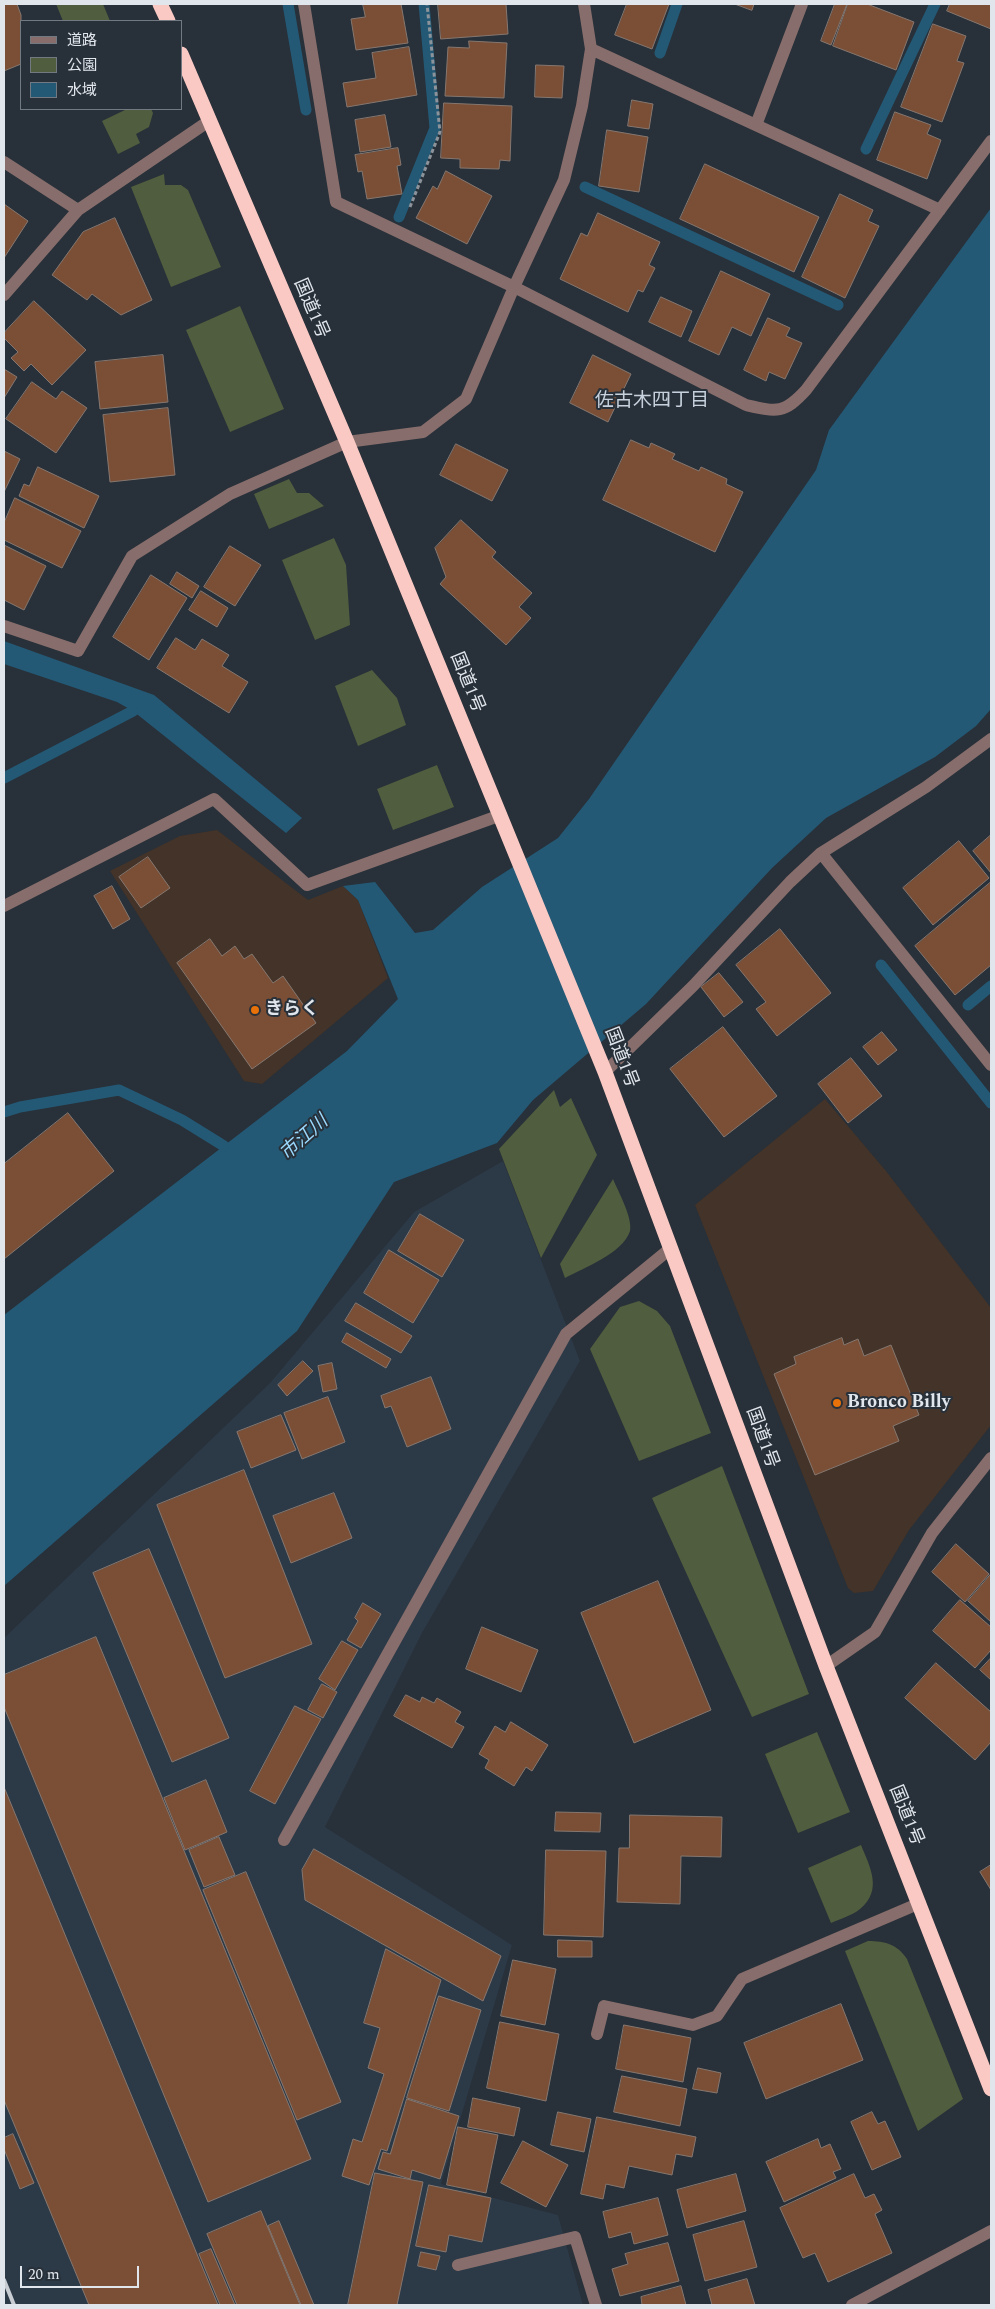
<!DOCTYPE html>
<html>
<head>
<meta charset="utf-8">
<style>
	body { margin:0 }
	#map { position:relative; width:995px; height:2309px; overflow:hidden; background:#283039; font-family:Spectral,"Noto Sans JP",serif }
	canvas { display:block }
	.frame { position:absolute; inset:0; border:5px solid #e1e6ec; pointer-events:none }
	.legend { position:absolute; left:20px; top:20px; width:162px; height:90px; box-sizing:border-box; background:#283039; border:1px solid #727981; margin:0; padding:6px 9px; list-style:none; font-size:15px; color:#e1e6ec }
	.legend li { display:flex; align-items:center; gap:10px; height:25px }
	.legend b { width:25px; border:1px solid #727981 }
	.scale { position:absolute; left:20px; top:2266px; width:119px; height:22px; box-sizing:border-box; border:2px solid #e1e6ec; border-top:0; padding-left:6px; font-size:15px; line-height:18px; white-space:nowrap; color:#e1e6ec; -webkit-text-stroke:4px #283039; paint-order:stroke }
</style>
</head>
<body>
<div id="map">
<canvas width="995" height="2309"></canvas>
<div class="frame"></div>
<ul class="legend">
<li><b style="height:6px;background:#876e6c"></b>道路</li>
<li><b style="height:14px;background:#505d3e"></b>公園</li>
<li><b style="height:14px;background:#245975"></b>水域</li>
</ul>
<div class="scale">20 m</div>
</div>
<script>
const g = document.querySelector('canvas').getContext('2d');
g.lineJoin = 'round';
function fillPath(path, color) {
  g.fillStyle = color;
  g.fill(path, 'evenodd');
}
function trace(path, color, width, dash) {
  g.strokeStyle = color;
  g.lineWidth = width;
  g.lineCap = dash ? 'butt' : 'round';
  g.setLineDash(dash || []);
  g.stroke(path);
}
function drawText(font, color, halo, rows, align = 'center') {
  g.font = font + ' Spectral,"Noto Sans JP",serif';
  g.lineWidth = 4;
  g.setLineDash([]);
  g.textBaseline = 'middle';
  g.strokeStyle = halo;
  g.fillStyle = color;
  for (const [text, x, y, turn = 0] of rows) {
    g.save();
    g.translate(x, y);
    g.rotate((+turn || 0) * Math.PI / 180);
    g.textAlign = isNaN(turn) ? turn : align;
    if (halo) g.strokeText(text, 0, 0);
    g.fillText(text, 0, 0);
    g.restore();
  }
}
const commercial = new Path2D(`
	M217,830L308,900L343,886L358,900L388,978L262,1084L244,1081L110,871L180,836Z
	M825,1099L886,1171L991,1308V1425L909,1530L873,1591L854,1593L848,1588L695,1205Z`);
const built = new Path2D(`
	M503,1161L580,1361L422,1633L325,1827L512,1945L441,2184L558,2215L583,2305H4V1638L270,1383L414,1212Z`);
const green = new Path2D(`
	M56,4H103L110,21H63Z
	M127,109H151L153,113L149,127L136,134L140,143L118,154L102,121Z
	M164,174L165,185H181L188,190L221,267L171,287L131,187Z
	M240,306L284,409L230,432L186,330Z
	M289,479L297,493H309L324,506L269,529L254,494Z
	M334,538L346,565L350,625L315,640L282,560Z
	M372,670L397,698L406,725L358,746L335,686Z
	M437,765L454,807L393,830L377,789Z
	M554,1090L560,1107L571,1098L597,1155L541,1258L499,1149Z
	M613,1179C618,1191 633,1218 630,1231C623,1253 584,1268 565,1278L560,1264Z
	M639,1301L657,1311L670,1326L711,1433L639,1461L590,1349L620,1307Z
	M722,1466L809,1694L752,1717L652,1498Z
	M817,1732L850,1812L798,1833L765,1754Z
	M861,1845C870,1867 883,1890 860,1909C853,1915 840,1919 831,1923L808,1868Z
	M868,1941C885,1941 897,1944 907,1959L963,2099L918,2131L845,1951Z`);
const water = new Path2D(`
	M991,208V709L976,726L935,757L826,818L772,868L646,1004L533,1100L497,1143L394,1182L297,1331L4,1586V1315L347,1051L398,999L358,900L343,886L375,882L415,933L433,930L482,887L558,838L589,799L816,470L829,430Z
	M4,641L154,695L302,818L286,833L133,711L117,702L4,664Z`);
const stream = new Path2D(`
	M288,4L306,110
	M660,53L677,4
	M866,149L935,4
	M585,187L838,305
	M399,217L435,128L424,4
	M4,778L133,711
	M881,965L991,1103
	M968,1005L991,986
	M4,1112L20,1107L119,1090L182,1120L224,1146`);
const building = new Path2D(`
	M4,4H17L21,15V64L4,71Z
	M363,4H401L408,43L356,50L351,19L365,17Z
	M438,4H506L508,34L441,39Z
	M627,4H669L652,49L615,35Z
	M735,4H754L752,10Z
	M835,4H847L831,45L821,41Z
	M848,4H867L914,22L896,70L833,46Z
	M950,4H991V29L947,11Z
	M933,24L966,36L957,61L964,63L942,122L901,107Z
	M469,41L507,43L504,98L445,96L448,47L469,48Z
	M409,47L417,95L347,107L343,83L376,78L372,53Z
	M536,65L564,66L562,98L535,97Z
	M632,100L653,104L649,129L628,126Z
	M444,103L512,106L510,161L500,160L499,169L460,168V159L441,158Z
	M895,112L931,125L927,134L941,140L927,179L877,160Z
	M385,115L391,147L360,152L355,120Z
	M607,130L648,137L639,192L599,186Z
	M398,148L401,165L397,166L402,194L367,199L362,171L358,172L355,155Z
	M705,164L819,217L794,272L680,219Z
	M446,171L492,196L467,244L416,218L433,186L437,189Z
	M840,194L873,210L868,221L879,226L845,298L802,277Z
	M4,204L28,221L4,258Z
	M598,213L660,242L649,265L655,268L643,292L638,290L628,312L560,279L581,233L587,236Z
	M115,218L152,300L121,315L92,294L87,300L52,275L83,232Z
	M721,271L770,294L751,336L732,327L719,355L689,341Z
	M661,297L692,311L681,337L649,322Z
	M34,301L86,350L52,385L31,364L24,371L11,358L18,352L4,338V333Z
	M768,318L790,328L786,336L802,343L785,379L769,372L766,381L744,370Z
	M163,355L168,402L100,409L95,362Z
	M593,355L631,374L608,422L570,403Z
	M4,369L17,377L4,398Z
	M32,382L56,399L62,391L87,408L56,453L6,419Z
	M168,408L175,475L110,482L103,415Z
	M631,440L649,448L651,443L675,454L672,459L699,471L701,467L727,479L726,484L743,492L715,552L603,500Z
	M456,444L508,470L492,501L440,475Z
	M4,451L20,459L4,492Z
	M38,467L99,496L84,528L19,496L24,484L29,486Z
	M15,498L81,531L62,568L4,540V523Z
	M461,520L496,552L492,557L532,593L519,607L531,618L506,645L440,584L446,577L435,548Z
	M4,545L46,566L24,610L4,600Z
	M230,546L261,565L235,606L204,587Z
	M177,572L199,586L192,598L170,584Z
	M151,575L187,598L149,660L113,637Z
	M201,591L228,608L217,627L189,610Z
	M176,638L195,650L202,639L229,655L222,666L248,682L229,713L157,668Z
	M991,835V873L973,851Z
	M959,841L989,878L933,925L903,888Z
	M148,857L170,888L141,908L119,877Z
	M991,882V965L955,995L915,946Z
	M112,886L130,919L113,929L94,896Z
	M780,929L831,993L777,1036L756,1009L766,1002L736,965Z
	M210,939L222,956L235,946L244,959L252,954L273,983L283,976L316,1023L252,1069L177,963Z
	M719,973L743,1002L724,1017L701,987Z
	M723,1027L777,1096L724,1137L670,1069Z
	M882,1032L897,1050L878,1065L863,1047Z
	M851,1058L882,1096L848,1123L818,1084Z
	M68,1113L114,1171L4,1259V1164Z
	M420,1214L464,1240L442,1277L398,1251Z
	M389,1250L439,1280L413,1323L364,1293Z
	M356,1303L412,1336L401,1353L345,1321Z
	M347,1333L391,1359L386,1368L342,1342Z
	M842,1338L844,1345L858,1339L864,1356L891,1345L919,1415L893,1426L899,1441L815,1475L774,1374L796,1364L794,1357Z
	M303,1361L313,1371L287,1396L278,1385Z
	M332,1363L337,1389L323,1392L318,1366Z
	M431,1377L451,1429L407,1447L391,1406L385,1408L381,1396Z
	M328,1397L345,1442L302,1459L284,1413Z
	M281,1415L296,1450L251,1468L237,1432Z
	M244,1470L312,1644L225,1678L157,1505Z
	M334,1493L352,1538L291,1563L273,1516Z
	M956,1544L989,1574L965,1602L932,1572Z
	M149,1549L229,1738L172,1762L93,1573Z
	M991,1574V1622L968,1601Z
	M658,1581L711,1710L634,1743L581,1613Z
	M960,1600L991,1627V1650L975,1668L933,1631Z
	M363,1603L381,1614L361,1648L347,1640L358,1621L355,1618Z
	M482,1627L538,1650L521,1692L466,1669Z
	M96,1637L311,2159L208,2202L4,1707V1675Z
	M342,1641L358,1650L335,1690L319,1679Z
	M991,1658V1680L980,1670Z
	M936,1663L991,1712V1742L975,1760L905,1698Z
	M322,1684L337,1692L323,1718L308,1710Z
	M406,1695L420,1702L422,1697L434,1703L437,1698L461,1712L455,1722L464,1727L452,1748L394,1716Z
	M295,1706L321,1719L275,1804L250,1791Z
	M511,1722L548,1745L532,1771L526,1767L514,1786L485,1768L489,1760L479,1754L495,1726L505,1732Z
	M206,1780L227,1832L185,1850L164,1798Z
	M4,1787L218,2305H89L4,2100Z
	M556,1812L601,1813L600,1832L555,1831Z
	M630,1815L722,1817L721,1857L681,1856L680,1904L617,1902L619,1848H629Z
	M219,1837L235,1875L204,1887L189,1850Z
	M314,1849L501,1956L483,2001L305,1900L302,1870Z
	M546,1850L606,1851L603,1937L544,1935Z
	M991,1865V1890L980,1872Z
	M246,1872L341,2102L297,2120L203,1890Z
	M558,1940L592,1941V1957H558Z
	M386,1949L441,1980L387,2151L381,2149L369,2185L342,2176L353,2139L362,2142L384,2074L368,2068L380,2028L364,2023Z
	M513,1960L556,1969L545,2025L501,2016Z
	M439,1996L481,2010L449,2111L407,2098Z
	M841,2004L863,2060L766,2099L744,2043Z
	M500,2022L559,2034L546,2101L487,2088Z
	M624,2025L691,2038L683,2082L616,2069Z
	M698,2068L721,2073L717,2093L693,2089Z
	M622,2076L687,2089L680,2126L614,2112Z
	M473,2098L520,2108L514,2136L468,2127Z
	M407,2099L459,2116L440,2179L412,2170L410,2179L378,2169L383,2152L390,2154Z
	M558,2112L591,2119L584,2152L551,2145Z
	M872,2112L878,2124L885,2121L901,2157L872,2170L851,2122Z
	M597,2117L696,2137L692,2157L676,2154L672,2175L629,2166L624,2188L606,2184L603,2199L581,2194Z
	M458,2127L498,2135L486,2193L447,2185Z
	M13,2134L34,2183L20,2189L4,2149V2138Z
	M818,2139L821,2148L830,2144L841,2169L833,2172L836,2178L784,2202L766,2162Z
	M523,2141L568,2165L546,2207L501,2183Z
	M375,2173L423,2182L397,2305H348Z
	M736,2174L746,2211L687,2228L677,2190Z
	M854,2174L865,2198L874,2194L882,2210L875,2214L892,2253L828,2282L815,2253L803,2258L780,2208Z
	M429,2185L491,2198L482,2242L449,2235L446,2252L416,2246Z
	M658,2198L668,2235L634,2244L631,2232L609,2238L603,2212Z
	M261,2211L300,2305H237L207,2234Z
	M279,2221L314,2305H301L268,2226Z
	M744,2221L757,2267L705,2281L693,2235Z
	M668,2243L679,2281L620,2296L612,2269L628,2264L625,2254Z
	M211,2249L235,2305H220L199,2254Z
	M421,2252L440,2256L436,2270L418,2266Z
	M747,2279L755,2305H712L708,2290Z
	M681,2286L686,2305H642L641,2297Z`);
const path = new Path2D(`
	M410,207L440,132L427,4`);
const minor = new Path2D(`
	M304,4L336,202L514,287L746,405C777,412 784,414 806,390L991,141
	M591,49L940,210
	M756,125L802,4
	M4,162L78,210L209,121
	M4,295L78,210
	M4,626L78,651L132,556L230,494L347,442L423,432L466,399L514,287L564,180L582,106L591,49L584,4
	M821,853L991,1065
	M4,906L214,799L307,885L501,815
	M605,1072L693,986L790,882L821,853L926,787L991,739
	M826,1666L875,1632L932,1533L991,1458
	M284,1840L566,1334L671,1248
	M597,2034L604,2006L693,2025L717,2016L742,1979L920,1903
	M458,2265L575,2237L596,2305
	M852,2305L991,2231`);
const highway = new Path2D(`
	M160,4L168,21
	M181,54L347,442L605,1072L826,1666L991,2089`);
const rail = new Path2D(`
	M4,2280L14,2305`);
const markers = [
	[255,1010,5,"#e8710a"],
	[837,1403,5,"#e8710a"]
];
const streetNames = [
	["国道1号",310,309,67],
	["国道1号",466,683,68],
	["国道1号",620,1058,69],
	["国道1号",761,1438,70],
	["国道1号",905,1816,68]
];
const poiNames = [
	["きらく",265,1010],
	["Bronco Billy",847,1403]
];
const neighbourhoodNames = [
	["佐古木四丁目",652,402]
];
const waterNames = [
	["市江川",305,1139,-42]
];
fillPath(commercial, '#433328');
fillPath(built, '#2c3947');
fillPath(green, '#505d3e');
fillPath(water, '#245975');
trace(stream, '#245975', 11);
fillPath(building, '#7b4f35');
trace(building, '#857770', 1);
trace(path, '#8c939a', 3, [4, 2.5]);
trace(minor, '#876e6c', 12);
trace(highway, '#fac9c4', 15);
trace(rail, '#c8cdd3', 4);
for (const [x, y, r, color] of markers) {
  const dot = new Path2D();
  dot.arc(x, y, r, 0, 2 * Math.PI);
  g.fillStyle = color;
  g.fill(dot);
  trace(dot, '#283039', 2);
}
drawText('18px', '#e1e6ec', '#283039', streetNames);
drawText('bold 18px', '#e1e6ec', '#283039', poiNames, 'left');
drawText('19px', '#c6d1dd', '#283039', neighbourhoodNames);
drawText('italic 19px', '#99d8fc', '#283039', waterNames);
</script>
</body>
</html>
